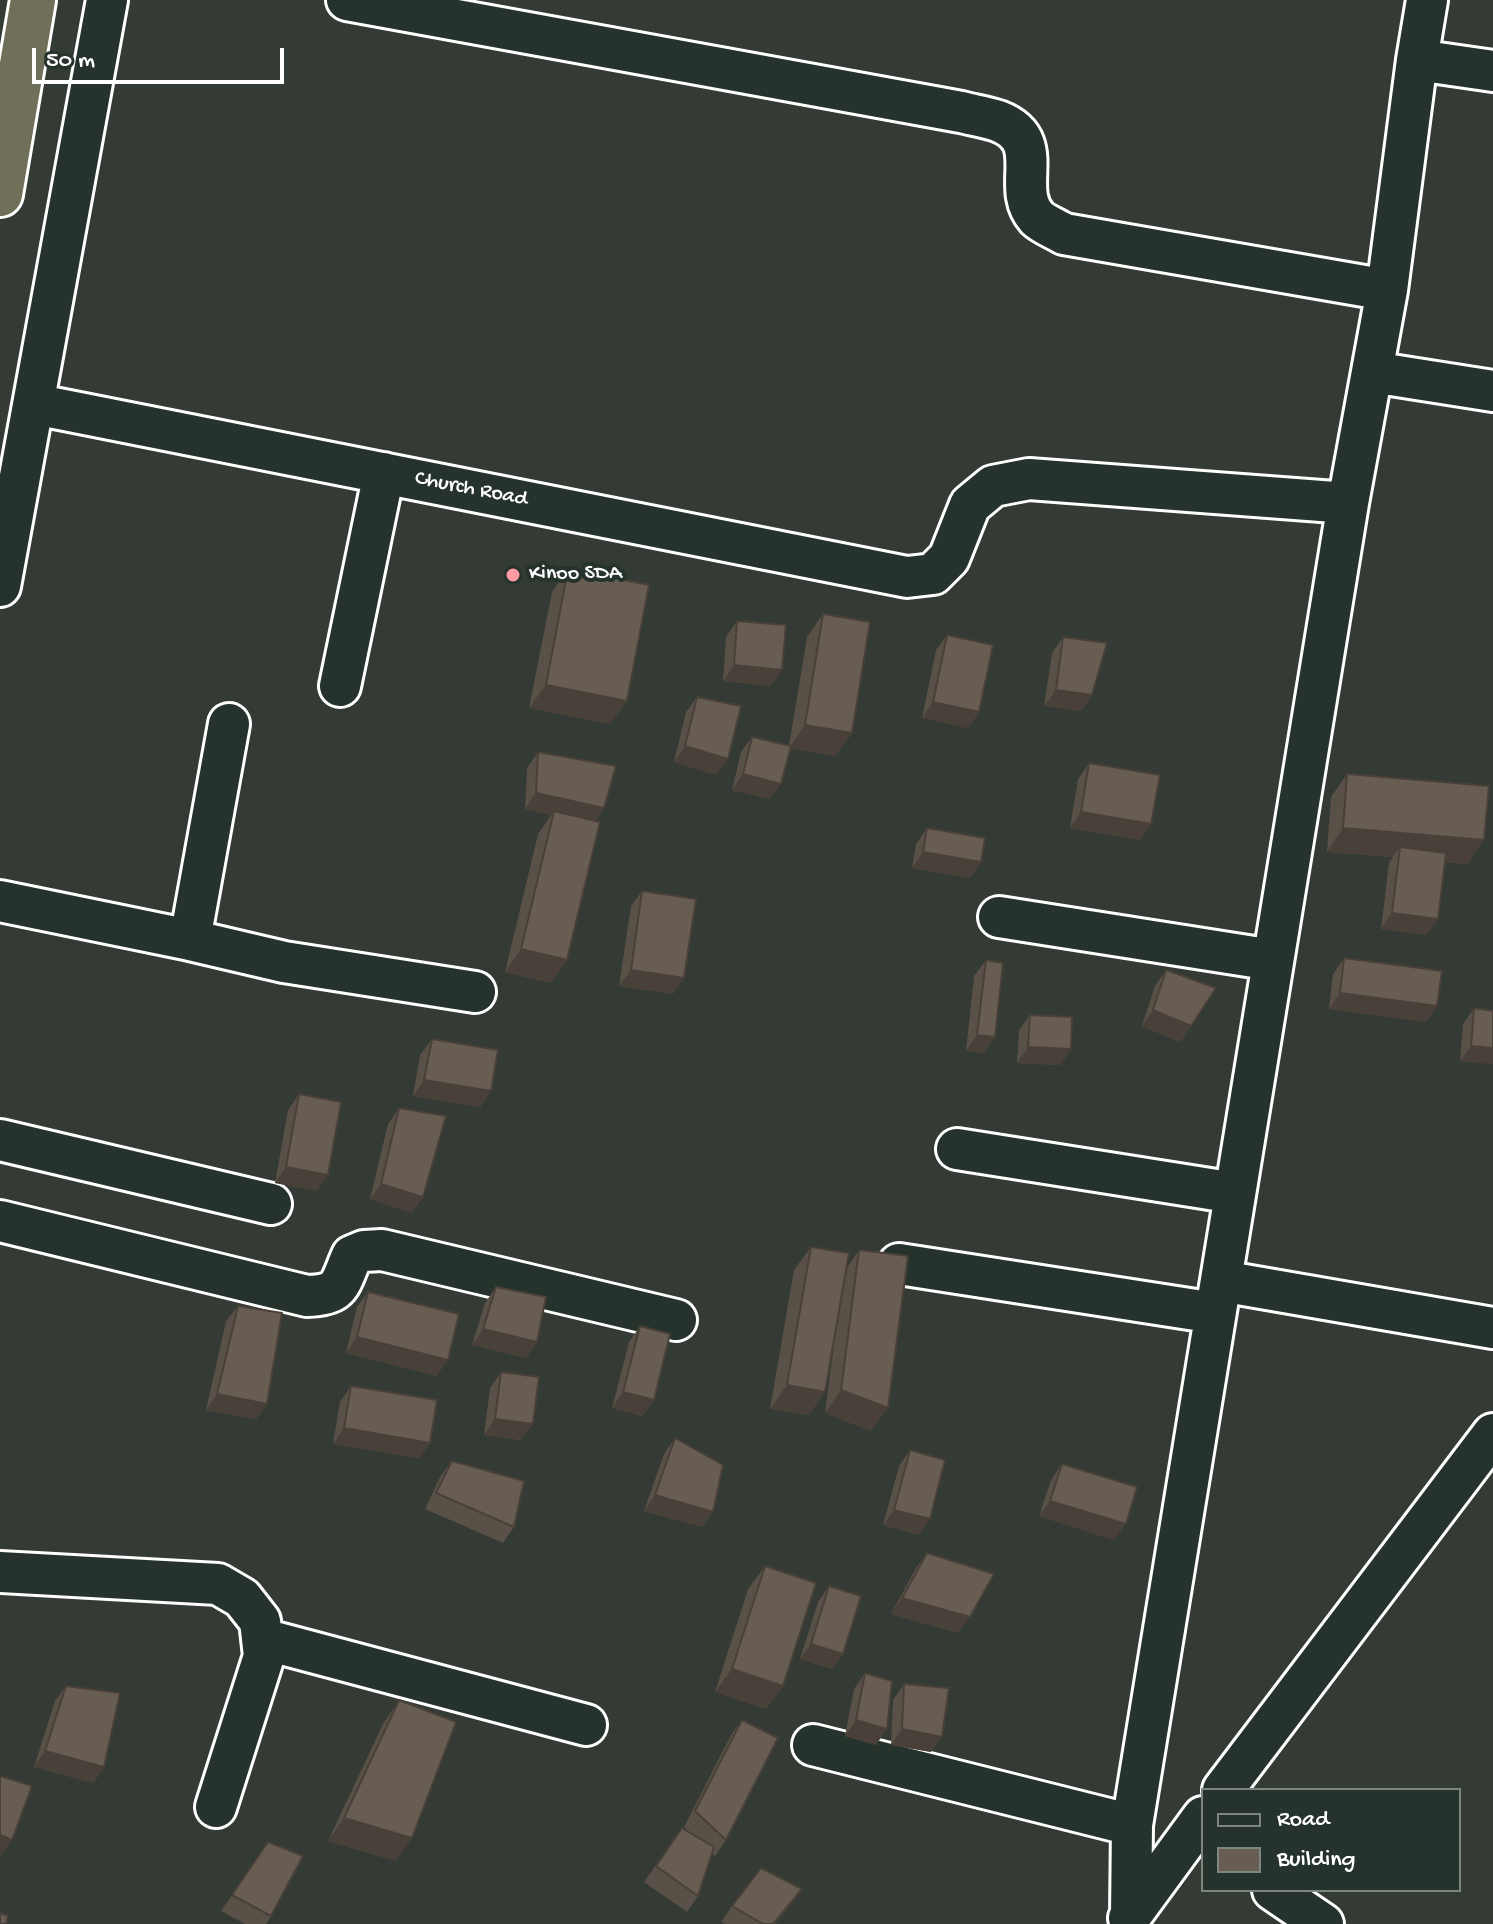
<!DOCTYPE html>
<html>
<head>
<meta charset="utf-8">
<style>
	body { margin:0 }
	#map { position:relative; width:1493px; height:1924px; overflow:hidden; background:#333b34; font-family:"Gochi Hand",sans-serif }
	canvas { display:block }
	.legend { position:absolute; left:1201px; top:1788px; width:260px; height:104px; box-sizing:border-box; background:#26332d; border:2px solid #7d8581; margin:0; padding:10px 14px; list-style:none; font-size:24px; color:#fff }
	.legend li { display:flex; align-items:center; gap:16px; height:40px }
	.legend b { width:40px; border:2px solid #7d8581 }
	.scale { position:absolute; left:32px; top:48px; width:252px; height:36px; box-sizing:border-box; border:4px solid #fff; border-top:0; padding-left:10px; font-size:24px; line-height:28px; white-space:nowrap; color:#fff; -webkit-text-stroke:6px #26332d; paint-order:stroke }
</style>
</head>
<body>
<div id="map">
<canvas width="1493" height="1924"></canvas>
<ul class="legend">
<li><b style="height:10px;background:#26332d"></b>Road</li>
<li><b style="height:22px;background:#685d52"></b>Building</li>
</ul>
<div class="scale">50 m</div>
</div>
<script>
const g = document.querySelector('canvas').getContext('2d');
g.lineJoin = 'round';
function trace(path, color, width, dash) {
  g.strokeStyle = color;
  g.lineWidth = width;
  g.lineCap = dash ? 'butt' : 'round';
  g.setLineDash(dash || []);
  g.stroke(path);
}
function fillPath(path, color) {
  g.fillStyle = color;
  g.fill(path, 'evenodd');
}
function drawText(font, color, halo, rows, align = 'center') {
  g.font = font + ' "Gochi Hand",sans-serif';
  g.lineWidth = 8;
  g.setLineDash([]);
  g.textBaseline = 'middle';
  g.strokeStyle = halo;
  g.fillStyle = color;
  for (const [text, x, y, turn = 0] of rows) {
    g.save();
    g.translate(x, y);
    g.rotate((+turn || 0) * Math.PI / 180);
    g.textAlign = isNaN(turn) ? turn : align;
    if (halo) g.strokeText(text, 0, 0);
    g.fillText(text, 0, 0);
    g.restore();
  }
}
const minor = new Path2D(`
	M347,0L961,112C973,115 986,117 998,121C1050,141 1009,187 1037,218C1043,224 1056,229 1064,234L1387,290
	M1417,60L1493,71
	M1372,372L1493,391
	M34,404L907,577L933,574L949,558L970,505L993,486L1029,479L1348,503
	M0,586L107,0
	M340,686L384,473
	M0,901L190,940L284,962L475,992
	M999,917L1273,960
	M190,940L229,724
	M0,1140L271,1204
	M957,1149L1235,1193
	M0,1221L307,1296C342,1295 339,1285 352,1256L364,1251L382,1250L676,1320
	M899,1264L1215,1313
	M1221,1281L1493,1328
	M0,1572L218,1584L242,1598L260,1621L264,1656L216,1807
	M263,1639L586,1725
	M813,1745L1132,1825
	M1223,1790L1493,1434
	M1273,1890L1323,1924
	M1131,1915L1132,1825L1348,503L1387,290L1417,60L1427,0
	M1129,1918L1203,1817`);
const highway = new Path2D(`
	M0,194L33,0`);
const wall = new Path2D(`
	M568,569L627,701L610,724L529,708L552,592Z
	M823,614L852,733L835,756L790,748L770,799L732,790L741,752L752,737L789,745L807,637Z
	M737,621L771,686L723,681L726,637Z
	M947,635L979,712L968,728L922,718L936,650Z
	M1063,637L1092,695L1081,711L1044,706L1052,653Z
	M697,697L728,759L716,775L674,762L686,712Z
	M538,752L604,808L595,821L551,983L505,972L538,834L551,815L525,809L527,768Z
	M1089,763L1151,824L1140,840L1070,828L1078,779Z
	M1347,774L1468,864L1445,862L1438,919L1426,935L1381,929L1389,863L1393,857L1327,852L1331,797Z
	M927,828L981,862L970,878L912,868L916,844Z
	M642,891L673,994L619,986L631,906Z
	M1344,958L1437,1006L1426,1022L1329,1009L1333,974Z
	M986,960L984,1053L966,1051L974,976Z
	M1166,970L1191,1026L1180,1042L1142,1026L1155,986Z
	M1474,1008L1493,1064L1460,1061L1463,1024Z
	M1030,1015L1071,1049L1060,1065L1017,1063L1019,1030Z
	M432,1039L491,1091L480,1107L413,1096L420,1055Z
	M299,1094L317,1191L275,1183L288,1110Z
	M399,1108L423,1197L412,1213L370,1199L388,1124Z
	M811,1247L847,1268L859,1250L871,1431L825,1413L835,1337L809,1415L770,1409L794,1270Z
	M496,1287L537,1342L526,1358L472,1345L485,1303Z
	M368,1292L437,1376L346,1353L357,1307Z
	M238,1306L267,1404L256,1419L206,1410L226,1321Z
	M640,1326L654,1400L642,1416L612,1408L629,1342Z
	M501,1372L521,1440L484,1435L490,1388Z
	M351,1386L430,1443L419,1458L333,1444L340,1402Z
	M675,1438L713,1512L702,1527L644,1511L664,1454Z
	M910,1450L919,1535L883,1525L899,1466Z
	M452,1461L514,1527L503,1543L425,1509L440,1477Z
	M1062,1464L1114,1540L1039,1516L1051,1480Z
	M927,1553L958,1633L891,1614L916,1568Z
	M765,1566L783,1686L766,1709L715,1692L748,1589Z
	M829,1586L843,1654L832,1669L800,1659L818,1602Z
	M865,1673L876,1745L845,1736L854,1689Z
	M904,1684L931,1752L891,1745L893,1700Z
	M66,1686L104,1767L93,1783L34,1767L55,1701Z
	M399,1700L396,1861L328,1841L383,1724Z
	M742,1720L726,1840L715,1856L712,1853L698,1896L687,1912L644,1882L682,1828L689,1832L684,1827L731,1735Z
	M268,1842L271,1916L266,1924H245L221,1911Z
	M802,1889L791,1905L775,1924H725L721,1922L732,1906Z`);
const shadedWall = new Path2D(`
	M734,665L782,670L771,686L723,681Z
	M546,685L627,701L610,724L529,708Z
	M1056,690L1092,695L1081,711L1044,706Z
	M933,702L979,712L968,728L922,718Z
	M805,725L852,733L835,756L789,748Z
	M685,746L728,759L716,775L674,762Z
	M743,774L781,784L770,799L732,790Z
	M536,793L604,808L592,824L554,811L551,815L525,809Z
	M1081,812L1151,824L1140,840L1070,828Z
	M1343,828L1484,840L1468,864L1399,858L1400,847L1393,857L1327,852Z
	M923,852L981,862L970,878L912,868Z
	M1392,913L1438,919L1426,935L1381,929Z
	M521,949L567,960L551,983L505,972Z
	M631,970L684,978L673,994L619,986Z
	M1340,993L1437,1006L1426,1022L1329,1009Z
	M1153,1010L1191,1026L1180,1042L1142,1026Z
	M977,1035L995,1037L984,1053L966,1051Z
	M1471,1046L1493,1048V1064L1460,1061Z
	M1028,1047L1071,1049L1060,1065L1017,1063Z
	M424,1080L491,1091L480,1107L413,1096Z
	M286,1167L328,1175L317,1191L275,1183Z
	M381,1184L423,1197L412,1213L370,1199Z
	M483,1329L537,1342L526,1358L472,1345Z
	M357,1337L448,1360L437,1376L346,1353Z
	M787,1385L825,1392L809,1415L770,1409Z
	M841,1390L888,1408L871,1431L825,1413Z
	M623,1392L654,1400L642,1416L612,1408Z
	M217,1394L267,1404L256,1419L206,1410Z
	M495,1419L533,1424L521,1440L484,1435Z
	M344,1428L430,1443L419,1458L333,1444Z
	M655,1495L713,1512L702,1527L644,1511Z
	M1050,1501L1126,1524L1114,1540L1039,1516Z
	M894,1510L930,1519L919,1535L883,1525Z
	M902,1598L970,1617L958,1633L891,1614Z
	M811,1644L843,1654L832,1669L800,1659Z
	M732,1669L783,1686L766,1709L715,1692Z
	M856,1720L887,1729L876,1745L845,1736Z
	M902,1729L942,1737L931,1752L891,1745Z
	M45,1751L104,1767L93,1783L34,1767Z
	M344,1818L412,1838L396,1861L328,1841Z
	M0,1835L12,1840L1,1856H0Z
	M802,1889L791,1905L775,1924H773Z`);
const building = new Path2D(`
	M568,569L649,585L627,701L546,685Z
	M823,614L870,622L852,733L805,725Z
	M737,621L786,625L782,670L734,665Z
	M947,635L993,645L979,712L933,702Z
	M1063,637L1107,643L1092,695L1056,690Z
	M697,697L741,706L728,759L685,746Z
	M752,737L791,746L781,784L743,774Z
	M538,752L616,766L604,808L536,793Z
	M1089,763L1160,775L1151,824L1081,812Z
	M1347,774L1489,786L1484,840L1343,828Z
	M554,811L600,822L567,960L521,949Z
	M927,828L985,838L981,862L923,852Z
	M1400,847L1446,853L1438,919L1392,913Z
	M642,891L696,899L684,978L631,970Z
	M1344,958L1442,971L1437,1006L1340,993Z
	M986,960L1003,963L995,1037L977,1035Z
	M1166,970L1216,988L1191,1026L1153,1010Z
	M1474,1008L1493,1011V1048L1471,1046Z
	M1030,1015L1072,1017L1071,1049L1028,1047Z
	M432,1039L498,1050L491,1091L424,1080Z
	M299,1094L341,1102L328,1175L286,1167Z
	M399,1108L446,1116L423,1197L381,1184Z
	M811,1247L849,1253L825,1392L787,1385Z
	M859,1250L908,1256L888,1408L841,1390Z
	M496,1287L546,1297L537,1342L483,1329Z
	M368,1292L459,1314L448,1360L357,1337Z
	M238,1306L282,1313L267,1404L217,1394Z
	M640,1326L670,1334L654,1400L623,1392Z
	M501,1372L539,1377L533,1424L495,1419Z
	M351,1386L437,1400L430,1443L344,1428Z
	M675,1438L723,1465L713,1512L655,1495Z
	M910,1450L945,1460L930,1519L894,1510Z
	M452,1461L524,1481L514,1527L436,1493Z
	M1062,1464L1137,1487L1126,1524L1050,1501Z
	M927,1553L994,1574L970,1617L902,1598Z
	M765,1566L816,1583L783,1686L732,1669Z
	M829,1586L861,1596L843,1654L811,1644Z
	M865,1673L892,1681L887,1729L856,1720Z
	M904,1684L949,1688L942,1737L902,1729Z
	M66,1686L120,1693L104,1767L45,1751Z
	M399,1700L456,1722L412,1838L344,1818Z
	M742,1720L778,1738L726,1840L695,1811Z
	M0,1776L32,1786L12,1840L0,1835Z
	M682,1828L714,1847L698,1896L656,1866Z
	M268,1842L303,1856L271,1916L232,1895Z
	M761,1868L802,1889L773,1924H763L732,1906Z
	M0,1913L8,1916L6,1924H0Z`);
const markers = [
	[513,575,8,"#ff9aa2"]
];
const streetNames = [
	["Church Road",471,490,11]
];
const poiNames = [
	["Kinoo SDA",529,575]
];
trace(minor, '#fff', 46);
trace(highway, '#fff', 50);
trace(minor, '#26332d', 40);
trace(highway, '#706f59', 44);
fillPath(wall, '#595047');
fillPath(shadedWall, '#494139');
fillPath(building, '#685d52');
trace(building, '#494139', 2);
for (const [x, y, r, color] of markers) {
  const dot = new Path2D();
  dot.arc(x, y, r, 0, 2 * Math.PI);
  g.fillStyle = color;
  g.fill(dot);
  trace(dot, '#26332d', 3);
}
drawText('22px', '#fff', '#26332d', streetNames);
drawText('22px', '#fff', '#26332d', poiNames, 'left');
</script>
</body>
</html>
